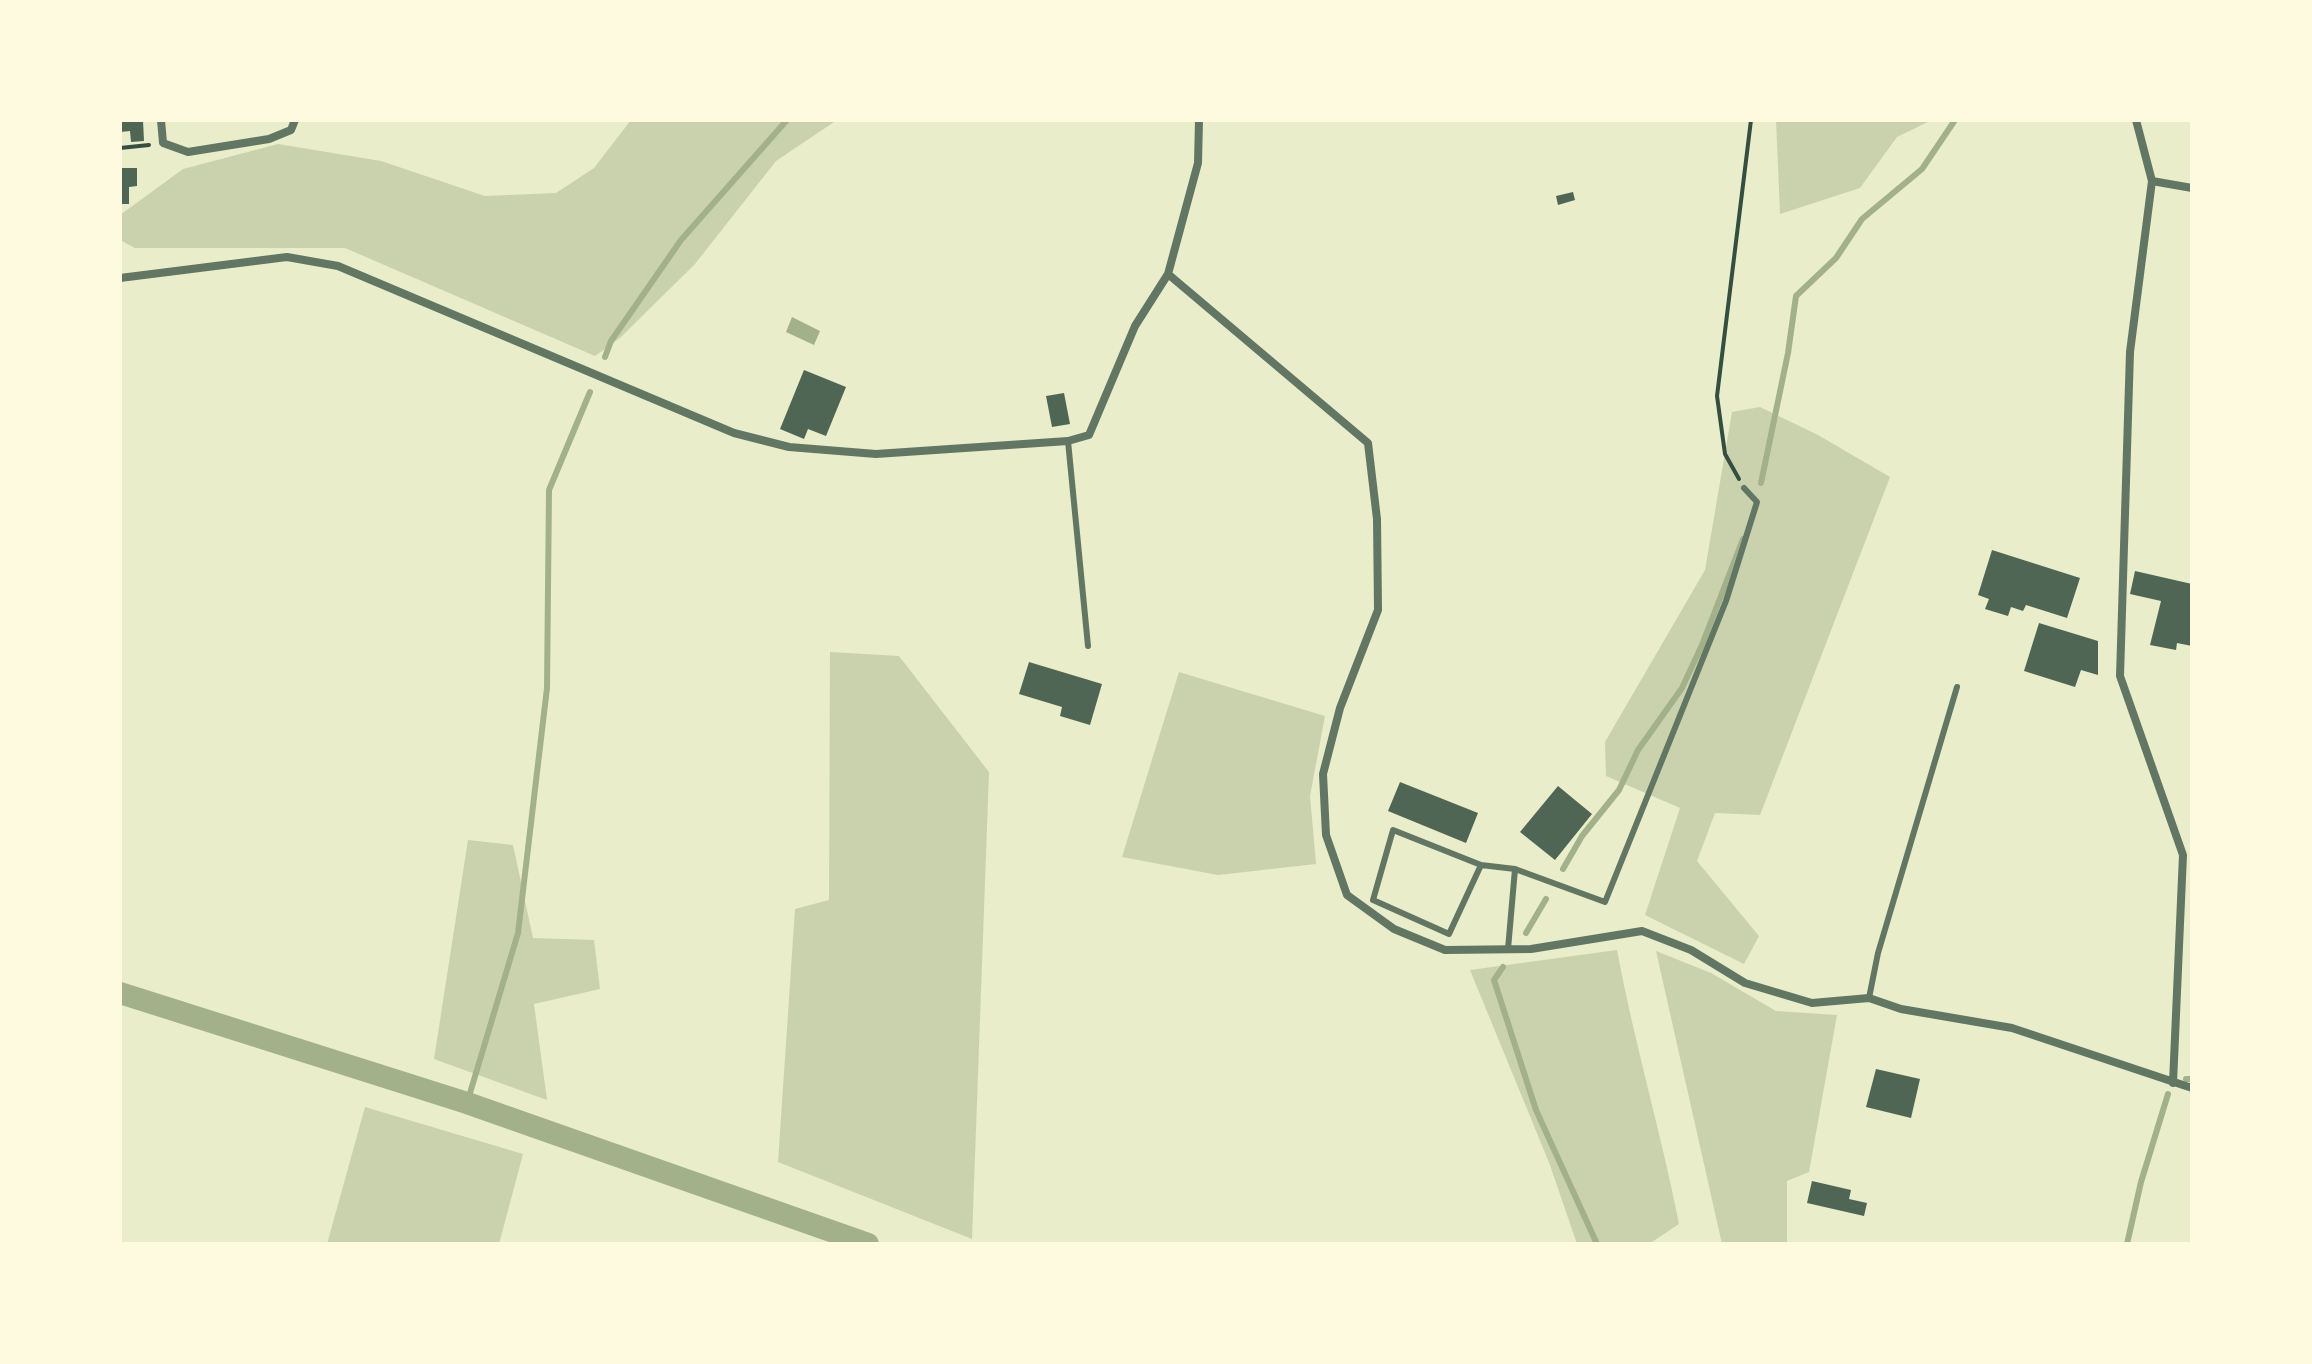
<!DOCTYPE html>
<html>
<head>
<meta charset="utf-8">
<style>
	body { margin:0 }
	#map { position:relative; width:2312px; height:1364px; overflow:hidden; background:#e9edc9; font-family:"Noto Sans",sans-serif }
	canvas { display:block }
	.frame { position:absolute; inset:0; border:122px solid #fefae0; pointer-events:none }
</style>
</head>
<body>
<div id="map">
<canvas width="2312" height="1364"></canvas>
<div class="frame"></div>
</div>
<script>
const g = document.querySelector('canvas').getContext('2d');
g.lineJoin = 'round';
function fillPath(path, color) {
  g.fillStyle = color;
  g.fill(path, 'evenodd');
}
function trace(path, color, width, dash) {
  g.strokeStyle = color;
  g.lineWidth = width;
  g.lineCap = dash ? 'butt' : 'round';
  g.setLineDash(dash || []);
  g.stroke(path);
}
const green = new Path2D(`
	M631,120H837L776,161L695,264L620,338L595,356L345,248H135L120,240V215L183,169L278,144L381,161L485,196L556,193L594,168Z
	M1776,120H1932L1897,137L1860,188L1780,214Z
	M1760,407L1818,435L1890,477L1760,815L1715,813L1697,861L1759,936L1744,964L1645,915L1680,808L1606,776L1605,742L1705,570L1732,412Z
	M830,652L899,656L989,772L972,1239L778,1162L795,909L829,900Z
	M1179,672L1325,716L1310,796L1316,864L1218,875L1122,857Z
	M468,840L513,845L533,938L594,940L600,989L534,1004L547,1100L434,1059Z
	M1617,950C1634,1042 1661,1132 1679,1224L1649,1244H1577L1550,1165L1470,970Z
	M1656,951L1711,973L1776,1011L1837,1015L1809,1172L1787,1181V1244H1722Z
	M365,1107L523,1154L499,1244H327Z`);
const water = new Path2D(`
	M792,317L820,331L814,345L786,332Z`);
const stream = new Path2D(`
	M605,357L611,341L681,240L787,120
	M1761,483L1788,353L1796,296L1836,258L1862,219L1922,169L1955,120
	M1563,869L1582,836L1619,790L1638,750L1682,688L1702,645L1743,539
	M1526,933L1546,899
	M1503,967L1494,980L1536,1110L1597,1244
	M2186,1079H2192
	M467,1103L518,933L547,688L549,490L590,392
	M2127,1244L2141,1182L2168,1094`);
const canal = new Path2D(`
	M120,993L467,1103L868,1244`);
const building = new Path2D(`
	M120,120H143L144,141L131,142L130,131L120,132Z
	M120,168H137V186L129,187V204H120Z
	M1573,192L1575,200L1558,205L1556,196Z
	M804,370L846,387L826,436L808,429L804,439L780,429Z
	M1064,393L1070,424L1052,427L1046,396Z
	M1992,550L2080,578L2067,618L2026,605L2023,611L2011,607L2008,616L1985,609L1989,599L1978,595Z
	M2135,571L2192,584V646L2177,643L2176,650L2150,645L2161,601L2130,594Z
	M2039,623L2098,641V675L2081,670L2075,687L2024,671Z
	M1029,662L1102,684L1090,725L1060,716L1062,707L1019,694Z
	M1400,782L1478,813L1466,843L1388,811Z
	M1558,786L1592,814L1555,860L1520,832Z
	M1876,1069L1920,1079L1911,1118L1866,1107Z
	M1812,1181L1851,1190L1849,1199L1867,1203L1864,1216L1807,1203Z`);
const path = new Path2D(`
	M120,148L149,145
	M1739,479L1725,454L1717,396L1751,120`);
const service = new Path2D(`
	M1068,441L1088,646
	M1481,865L1393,830L1373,900L1449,934L1481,865L1515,869
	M1508,949L1515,869L1605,902L1726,601L1757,502L1744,488
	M1869,998L1878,953L1957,687`);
const minor = new Path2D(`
	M161,120L163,143L188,152L269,139L291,130L295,120
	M2136,120L2152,181L2130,352L2120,676L2183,855L2173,1083
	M2152,181L2192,188
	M1168,274L1368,443L1377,519L1378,610L1340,708L1323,774L1326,835L1347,895L1394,929L1445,950L1531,949L1642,931L1691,950L1745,983L1812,1003L1869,998L1901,1009L2012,1028L2192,1088
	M120,278L287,257L338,266L734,433L789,447L876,454L1068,441L1089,435L1135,326L1168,274L1198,163L1199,120`);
fillPath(green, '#cad2ad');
fillPath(water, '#a3b18a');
trace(stream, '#a3b18a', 6);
trace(canal, '#a3b18a', 22);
fillPath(building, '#4f6655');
trace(path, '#344e41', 4);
trace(service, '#617663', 6);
trace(minor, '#617663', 8);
</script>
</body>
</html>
